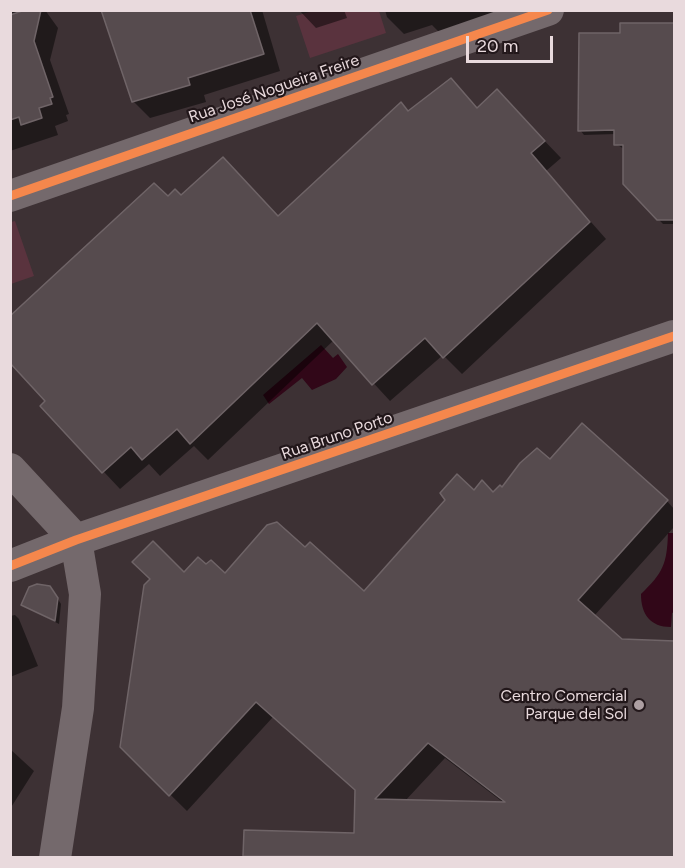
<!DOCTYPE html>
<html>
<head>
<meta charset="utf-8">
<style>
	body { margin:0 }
	#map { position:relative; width:685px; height:868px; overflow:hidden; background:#3d3134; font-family:Figtree,sans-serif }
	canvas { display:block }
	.frame { position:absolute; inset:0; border:12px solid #e9dadd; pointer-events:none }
	.scale { position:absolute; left:466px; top:36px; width:87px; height:27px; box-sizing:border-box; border:3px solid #e9dadd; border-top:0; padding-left:8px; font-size:18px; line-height:21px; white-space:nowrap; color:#e9dadd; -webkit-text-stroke:4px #22171a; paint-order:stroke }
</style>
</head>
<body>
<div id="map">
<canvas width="685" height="868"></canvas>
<div class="frame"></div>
<div class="scale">20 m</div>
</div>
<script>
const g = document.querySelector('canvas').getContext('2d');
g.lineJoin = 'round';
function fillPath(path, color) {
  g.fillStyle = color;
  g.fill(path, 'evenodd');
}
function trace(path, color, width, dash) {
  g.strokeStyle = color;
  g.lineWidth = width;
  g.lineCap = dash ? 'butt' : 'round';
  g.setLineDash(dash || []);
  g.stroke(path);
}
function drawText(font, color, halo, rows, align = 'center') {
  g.font = font + ' Figtree,sans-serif';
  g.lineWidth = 4.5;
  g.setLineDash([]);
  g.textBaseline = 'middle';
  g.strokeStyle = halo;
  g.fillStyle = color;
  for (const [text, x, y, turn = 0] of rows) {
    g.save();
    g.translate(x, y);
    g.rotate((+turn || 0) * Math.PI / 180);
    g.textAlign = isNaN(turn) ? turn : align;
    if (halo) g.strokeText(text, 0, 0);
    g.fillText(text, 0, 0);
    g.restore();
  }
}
const green = new Path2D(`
	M315,10L379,11L386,33L310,58L296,16Z
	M15,221L34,276L11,284V222Z`);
const water = new Path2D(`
	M321,345L333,358L338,354L347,367L336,379L312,390L302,378L269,404L263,395Z
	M668,533H674V612L672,613L671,627C650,627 641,614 641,594C663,573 667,564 668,533Z`);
const shadow = new Path2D(`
	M10,10H45L58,28L50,60L69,114L66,115L68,121L55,126L58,135L10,151Z
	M102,10H262L280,71L204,95L206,102L150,118L133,101Z
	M299,10H344L347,18L316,28Z
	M385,10H497L487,27L447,40L432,25L404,34L387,17Z
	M674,24V224H663L624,183V149L616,144V134L584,135L580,130L621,34Z
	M451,80L478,109H514L561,158L546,171L606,239L462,374L443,355L390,401L334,340L208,460L194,446L160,476L149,464L120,489L42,406L168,198L181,197L279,217Z
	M550,461L667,501L674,509V527L594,616L674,858H247L245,856L355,835L357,792L273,717L187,811L121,746L185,574L207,566L225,575L305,549L364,593L474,492L494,494ZM445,758L504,803L405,801Z
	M54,593L61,604L59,624L23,605Z
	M15,615L19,619L38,666L10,677V616Z
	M10,749L34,771L10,809Z`);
const building = new Path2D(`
	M25,10H41L34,41L53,97L50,98L52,104L39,108L42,118L21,125L19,117L10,120V15Z
	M101,10H250L264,54L188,78L190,85L132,102Z
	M620,23H675V220H657L623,184V145H614V130L578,131L579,33H620Z
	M451,78L477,108L497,89L545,141L531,153L590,222L443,358L425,338L372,385L317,323L190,444L177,429L142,460L131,447L102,473L40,406L45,401L10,363V316L154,183L168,196L175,189L181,195L223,157L278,216L401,102L408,111Z
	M582,423L668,500L578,600L622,639L675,641V858L243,856L244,830L354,833L355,790L256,702L169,796L120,747L144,585L150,579L132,562L153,541L184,572L198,557L206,564L211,560L225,573L267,525L277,522L305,547L310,542L364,591L445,500L440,493L457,474L474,490L482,480L493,492L500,485L502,487L520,463L537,448L550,459ZM428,743L505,802L375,799Z
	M37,584L50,586L58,598L55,621L21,605L29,587Z`);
const street = new Path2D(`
	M10,196L548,10
	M10,469L76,540
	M10,566L76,540L674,336
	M55,858L78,708L85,594L76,540`);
const cycleway = new Path2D(`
	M10,196L548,10
	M10,566L76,540L674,336`);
const markers = [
	[639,705,6,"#ad9fa2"]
];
const streetNames = [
	["Rua José Nogueira Freire",274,89,-19],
	["Rua Bruno Porto",337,436,-19]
];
const poiNames = [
	["Centro Comercial",627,696],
	["Parque del Sol",627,714]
];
fillPath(green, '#5a333e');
fillPath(water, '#310718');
fillPath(shadow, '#0007');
fillPath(building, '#564b4e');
trace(building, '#6f6467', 1.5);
trace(street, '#74696c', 32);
trace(cycleway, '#f5874c', 9);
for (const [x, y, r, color] of markers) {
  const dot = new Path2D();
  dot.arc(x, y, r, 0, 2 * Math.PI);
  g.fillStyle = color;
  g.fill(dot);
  trace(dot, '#22171a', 2);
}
drawText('16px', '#e9dadd', '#22171a', streetNames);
drawText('16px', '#e9dadd', '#22171a', poiNames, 'right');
</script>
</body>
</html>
